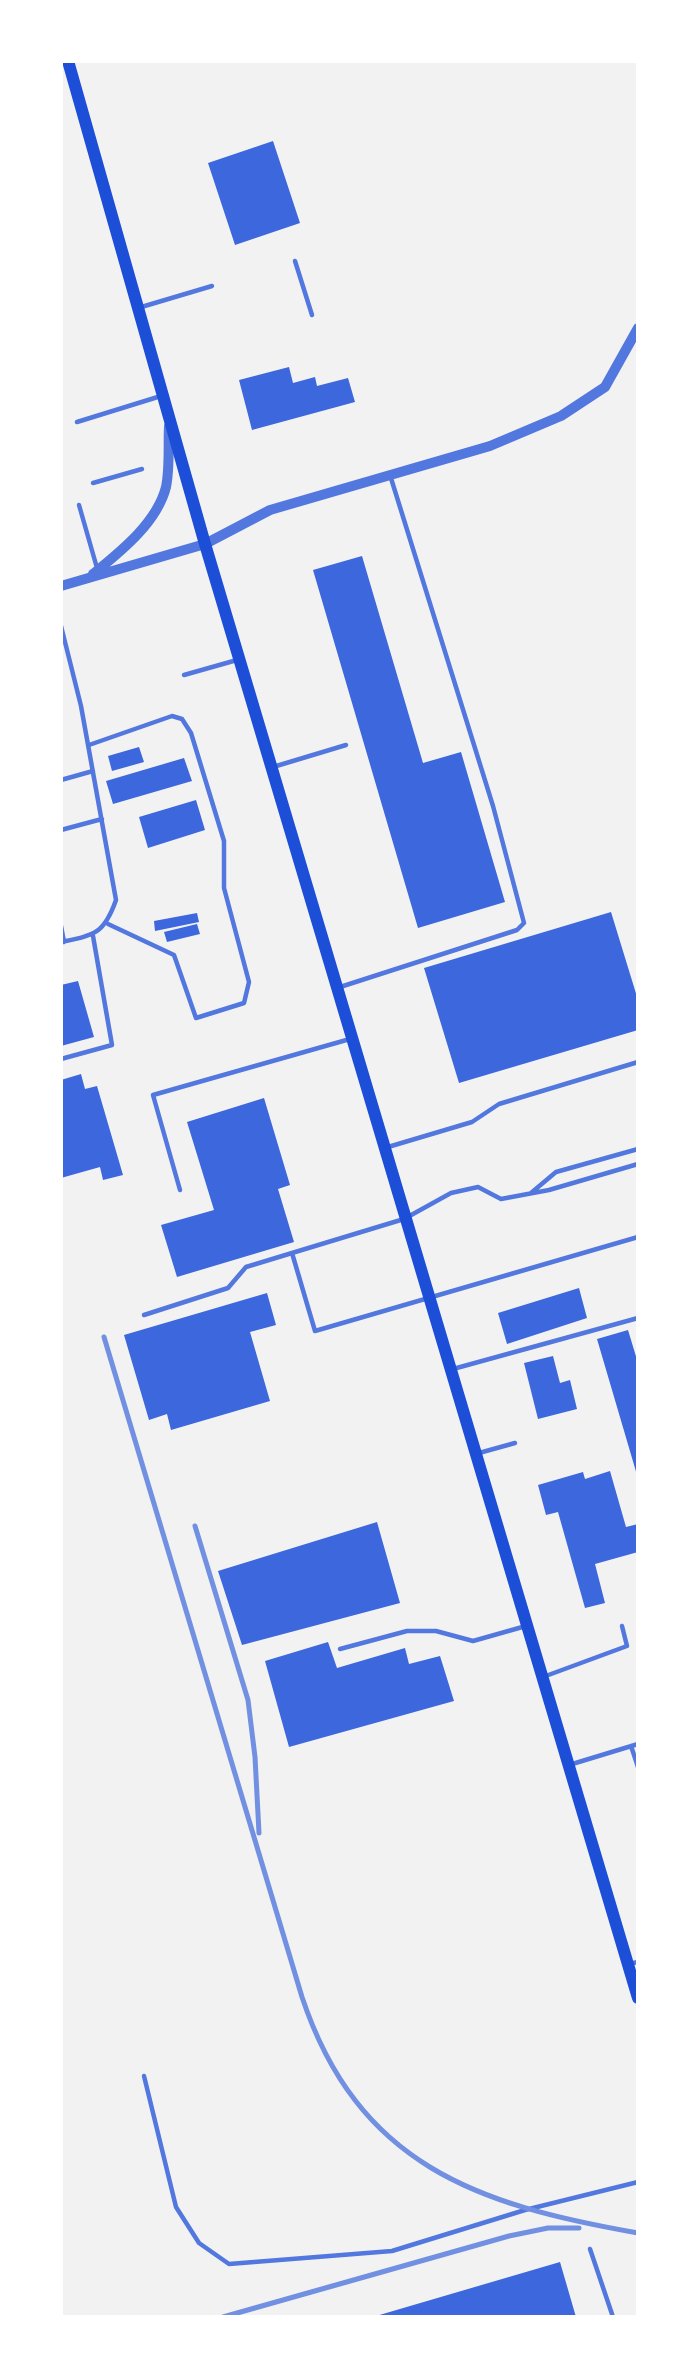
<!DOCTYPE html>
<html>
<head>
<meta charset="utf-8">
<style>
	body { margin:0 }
	#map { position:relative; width:699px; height:2378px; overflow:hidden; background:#f2f2f2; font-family:Georgia,serif }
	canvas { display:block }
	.frame { position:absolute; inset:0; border:63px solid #fff; pointer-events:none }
</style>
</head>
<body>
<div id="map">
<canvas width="699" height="2378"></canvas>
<div class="frame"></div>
</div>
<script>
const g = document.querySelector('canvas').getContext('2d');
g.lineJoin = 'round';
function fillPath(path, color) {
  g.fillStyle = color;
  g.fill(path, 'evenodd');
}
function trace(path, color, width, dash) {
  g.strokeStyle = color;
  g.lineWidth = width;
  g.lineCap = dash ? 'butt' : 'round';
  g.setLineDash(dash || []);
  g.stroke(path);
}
const building = new Path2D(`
	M273,141L300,223L235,245L208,163Z
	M289,367L293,383L315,377L317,386L348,378L355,402L252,430L239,380Z
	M362,556L423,763L461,752L505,902L418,928L313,570Z
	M139,747L144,762L112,771L108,756Z
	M184,758L192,781L113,804L106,781Z
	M196,800L205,830L148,848L139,817Z
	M611,912L638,1000V1030L459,1083L424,968Z
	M197,913L199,922L155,931L154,921Z
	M197,924L200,934L167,942L164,932Z
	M78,981L94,1037L61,1046V985Z
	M81,1074L85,1089L97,1086L123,1175L103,1180L100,1167L61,1178V1080Z
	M264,1098L290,1185L278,1189L294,1242L177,1277L161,1225L214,1210L187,1122Z
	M579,1288L587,1318L507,1344L498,1313Z
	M267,1293L276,1325L250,1332L270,1401L171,1430L167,1414L149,1420L124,1335Z
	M628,1330L638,1363L637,1475L597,1339Z
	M553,1356L560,1383L570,1380L577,1409L538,1419L524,1363Z
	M610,1471L626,1527L638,1524V1552L595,1564L605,1603L585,1608L558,1512L546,1515L538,1485L583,1472L585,1479Z
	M377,1522L400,1603L242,1645L218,1571Z
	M328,1642L337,1668L405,1648L409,1664L440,1656L454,1701L289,1747L265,1661Z
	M560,2262L576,2317H376V2316Z`);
const service = new Path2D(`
	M295,261L312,315
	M138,308L212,286
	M77,422L161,396
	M93,483L142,469
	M79,505L97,568
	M61,626L81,706L116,900C104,934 95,935 61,942
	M184,675L237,660
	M89,745L172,716L182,719L191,733L224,841V888L249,982L244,1003L196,1018L174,955L108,924
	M273,767L346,745
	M61,780L93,771
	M61,830L102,819
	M61,926L64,942
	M337,988L517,930L524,923L493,806L390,475
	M61,1059L112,1045L93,936
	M388,1147L472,1122L499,1104L638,1062
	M638,1164L549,1190L501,1199L478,1187L451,1193L404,1219L292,1253L315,1331L638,1237
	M180,1190L153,1095L350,1039
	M531,1193L556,1172L638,1149
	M144,1315L228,1288L246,1267L292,1253
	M453,1369L638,1318
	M479,1453L515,1443
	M340,1649L407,1631H436L473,1641L526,1626
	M543,1677L627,1646L622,1626
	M631,1746L638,1767
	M569,1765L638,1744
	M628,1964L638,1962
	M144,2076L176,2207L199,2243L229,2264L392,2251L525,2210L638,2182
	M590,2249L613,2317`);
const tertiary = new Path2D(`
	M93,574C120,552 157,523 166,487C170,468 168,445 169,426
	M61,586L205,544L270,510L490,446L561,416L605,387L638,328`);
const secondary = new Path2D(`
	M68,61L205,544L638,1998`);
const rail = new Path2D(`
	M104,1337L302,1997C358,2165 477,2205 638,2233
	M195,1526L248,1700L255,1757L259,1833
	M223,2317L509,2236L548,2228H579`);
fillPath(building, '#3d67dc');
trace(service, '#5277de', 4.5);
trace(tertiary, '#5277de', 10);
trace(secondary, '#1d4ed8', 12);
trace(rail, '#7290e2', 5);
</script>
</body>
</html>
